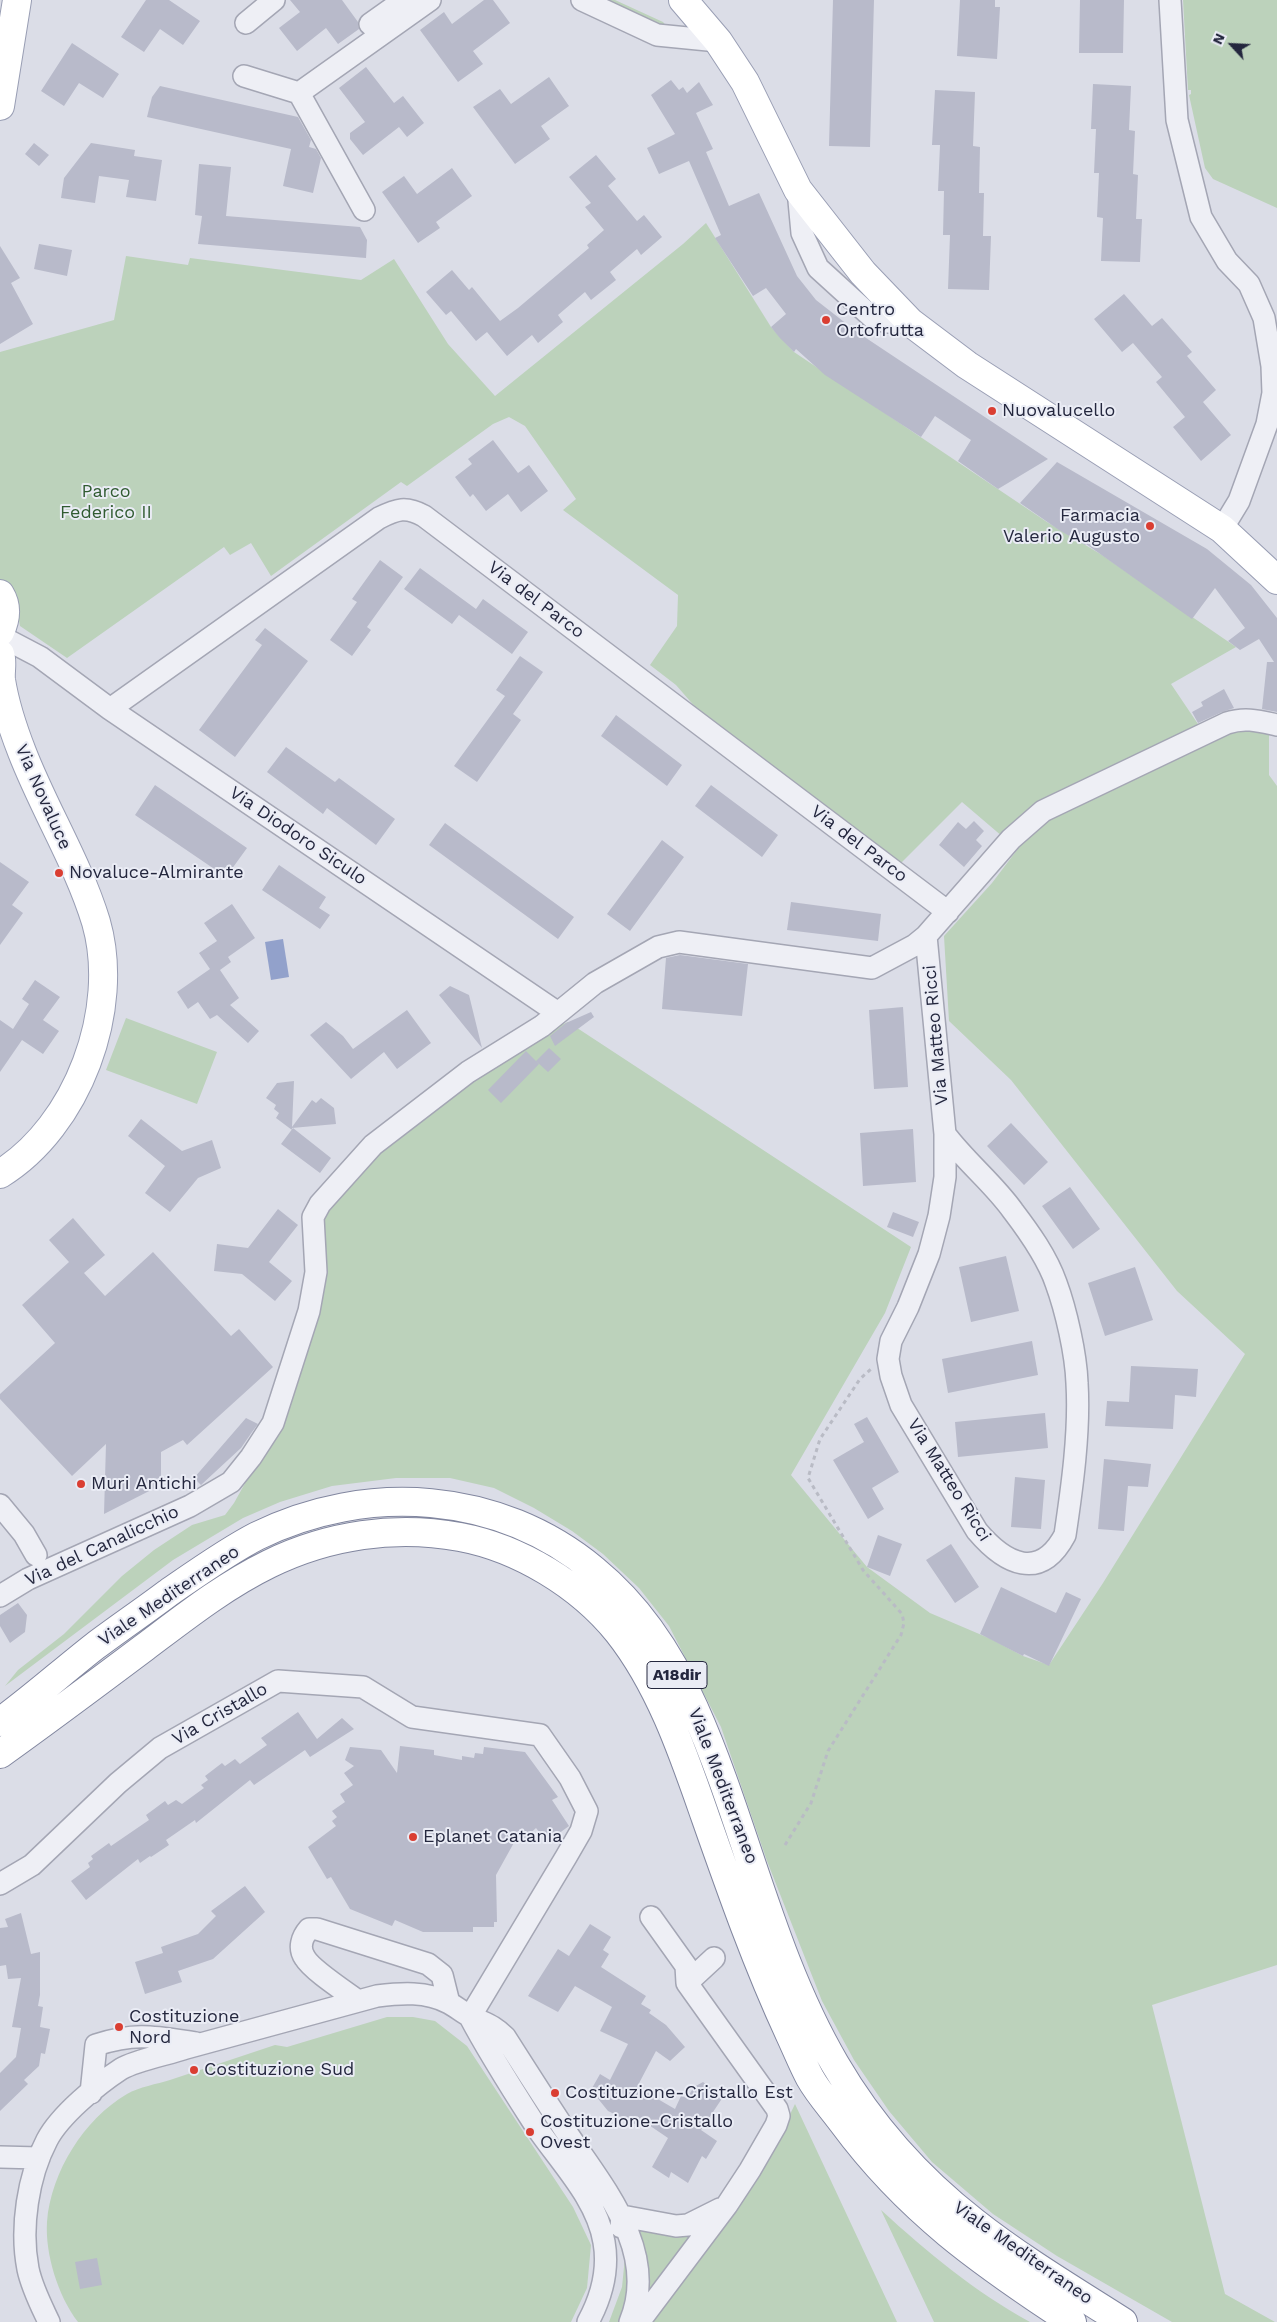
<!DOCTYPE html>
<html>
<head>
<meta charset="utf-8">
<style>
	body { margin:0 }
	#map { position:relative; width:1277px; height:2322px; overflow:hidden; background:#dbdde7; font-family:"Work Sans",sans-serif }
	canvas { display:block }
	.north { position:absolute; left:1207px; top:20px; width:50px; height:50px; -webkit-text-stroke:4px #eaecf5; paint-order:stroke; rotate:295deg; font-size:14px; font-weight:700; line-height:20px; text-align:center; color:#24273e }
	.north::after { content:''; display:block; margin:auto; width:18px; height:22px; background:#24273e; clip-path:polygon(50% 0,100% 100%,50% 72%,0 100%) }
</style>
</head>
<body>
<div id="map">
<canvas width="1277" height="2322"></canvas>
<div class="north">N</div>
</div>
<script>
const g = document.querySelector('canvas').getContext('2d');
g.lineJoin = 'round';
function fillPath(path, color) {
  g.fillStyle = color;
  g.fill(path, 'evenodd');
}
function trace(path, color, width, dash) {
  g.strokeStyle = color;
  g.lineWidth = width;
  g.lineCap = dash ? 'butt' : 'round';
  g.setLineDash(dash || []);
  g.stroke(path);
}
function drawText(font, color, halo, rows, align = 'center') {
  g.font = font + ' "Work Sans",sans-serif';
  g.lineWidth = 4;
  g.setLineDash([]);
  g.textBaseline = 'middle';
  g.strokeStyle = halo;
  g.fillStyle = color;
  for (const [text, x, y, turn = 0] of rows) {
    g.save();
    g.translate(x, y);
    g.rotate((+turn || 0) * Math.PI / 180);
    g.textAlign = isNaN(turn) ? turn : align;
    if (halo) g.strokeText(text, 0, 0);
    g.fillText(text, 0, 0);
    g.restore();
  }
}
const green = new Path2D(`
	M611,0H615L663,22L668,28L605,4Z
	M1183,0H1277V208L1213,179L1205,168L1189,95L1191,94V90H1188Z
	M706,223L771,327L794,352L1047,522L1102,555L1236,647L1171,684L1200,727L1003,837L962,802L901,863L703,716L676,685L650,665L677,626L678,595L563,510L576,499L525,426L509,417L493,424L407,486L401,482L271,576L251,543L230,555L224,547L67,658L20,626L14,593L0,583V352L114,320L126,256L188,265L190,258L361,280L394,259L448,344L495,396L683,244Z
	M1242,728L1269,730V775L1277,786V1965L1152,2005L1225,2294L1275,2322H1172L1057,2256L993,2214L932,2162L889,2111L854,2060L822,2001L767,1861L721,1727L669,1626L639,1588L603,1554L572,1531L534,1508L494,1488L450,1478H396L332,1486L280,1502L243,1518L173,1560L5,1686L18,1670L64,1634L122,1576L154,1550L192,1525L225,1515L234,1503L277,1426L320,1217L374,1151L480,1073L547,1031L568,1022L911,1247L885,1313L791,1475L867,1567L930,1613L991,1639L1023,1656L1049,1665L1103,1583L1245,1354L1177,1291L1011,1080L949,1021L944,936L992,883L1020,846L1038,828L1064,811Z
	M126,1018L217,1052L197,1104L106,1070Z
	M387,2017H413L435,2021L467,2046L573,2207L591,2245L587,2288L571,2322H78C58,2296 45,2254 47,2222C51,2172 84,2119 127,2094C139,2087 157,2084 170,2080C205,2068 240,2057 275,2045L287,2047Z
	M795,2104L897,2322H651L765,2166Z
	M881,2210C927,2252 975,2292 1030,2322H934Z
	M640,2229L692,2232L694,2236L648,2301Z
	M625,2257L629,2283L622,2322H609L622,2287Z`);
const water = new Path2D(`
	M283,939L289,977L271,980L265,942Z`);
const building = new Path2D(`
	M146,0H169L200,21L183,45L160,29L144,52L121,37Z
	M290,0H342L358,22L359,29L338,44L326,28L297,51L279,28L300,12Z
	M484,0H493L510,23L473,51L483,64L458,82L420,30L444,12L452,24Z
	M833,0H874L870,147L829,146Z
	M960,0H995V7H1000L997,59L957,56Z
	M1080,0H1124L1123,53H1079Z
	M72,43L119,74L103,98L79,83L64,106L41,91Z
	M366,67L394,103L403,96L424,123L407,137L399,127L363,155L350,139V133L365,122L339,88Z
	M549,77L569,106L541,126L550,139L515,164L473,107L500,89L511,104Z
	M671,80L679,90L683,87L687,93L699,82L713,105L696,113L713,149L706,152L729,206L759,193L797,276L816,300L857,332L1048,459L998,489L958,461L971,440L935,416L921,437L825,375L796,349L794,352L779,337L771,327L786,314L766,288L753,296L715,238L721,235L689,161L659,174L647,148L675,134L651,95Z
	M1093,84L1131,86L1129,130L1135,131L1133,174L1138,175L1136,219H1142L1140,262L1101,261L1103,218L1097,217L1099,173H1094L1096,129H1091Z
	M160,86L298,117L311,140L309,147L316,149L321,158L313,193L283,186L291,149L147,117L152,97Z
	M935,90L975,92L973,146L980,147L979,193H984L983,236H991L989,290L948,289L950,235H943L944,191H938L940,145H932Z
	M34,143L49,155L39,166L25,154Z
	M91,143L135,150L134,156L162,160L156,201L126,197L129,180L99,176L95,203L61,198L64,178Z
	M596,155L616,179L608,186L637,221L644,215L662,237L641,255L637,249L610,272L616,280L591,300L585,292L558,315L563,322L538,343L532,335L507,356L487,332L476,341L451,311L446,315L426,292L452,270L469,290L472,287L500,321L518,308L589,248L587,245L604,230L585,207L591,203L569,177Z
	M199,164L231,167L226,216L360,227L367,240L366,258L198,244L202,216L195,215Z
	M452,168L472,196L436,222L440,228L418,243L382,192L404,176L417,194Z
	M39,244L72,250L67,276L34,269Z
	M0,246L20,278L11,283L33,324L0,344Z
	M1124,294L1152,326L1162,318L1192,352L1187,356L1216,390L1203,402L1231,435L1201,461L1173,427L1185,417L1156,382L1162,377L1133,343L1122,352L1094,319Z
	M493,440L518,473L529,465L548,491L521,512L508,494L486,511L473,494L470,497L455,477L472,464L468,459Z
	M1057,462L1207,549L1251,585L1277,618V712L1262,709L1267,662H1274L1259,639L1240,650L1228,641L1245,628L1215,588L1192,619L1086,544L1085,545L1059,530L1020,503Z
	M380,560L403,577L367,627L371,630L352,656L330,640L357,602L352,599Z
	M420,568L476,609L483,599L528,632L512,654L459,615L452,624L404,589Z
	M265,628L308,661L235,757L199,730L262,645L255,640Z
	M520,656L543,672L513,714L521,720L477,782L454,766L505,696L496,690Z
	M1224,689L1234,708L1222,712L1198,723L1192,712L1203,706L1201,702Z
	M616,715L682,765L667,786L601,736Z
	M286,747L335,782L339,778L395,819L376,845L327,808L323,814L267,772Z
	M155,785L247,848L226,877L135,815Z
	M711,785L778,835L762,857L695,806Z
	M974,821L984,831L976,840L982,846L964,867L939,845L958,822L966,829Z
	M445,823L574,917L558,939L429,845Z
	M662,840L684,857L630,931L607,914Z
	M0,862L29,882L12,905L23,913L0,945Z
	M279,865L326,897L319,908L330,915L320,929L262,890Z
	M791,902L881,914L878,941L787,930Z
	M232,904L255,938L228,957L231,962L220,970L239,998L230,1005L259,1031L248,1043L217,1015L210,1019L198,1002L188,1009L177,992L210,969L199,953L217,941L204,923Z
	M680,955L748,964L742,1016L662,1009L666,958Z
	M35,980L60,997L43,1020L59,1031L43,1054L22,1040L0,1072V1020L13,1029L29,1004L22,999Z
	M450,986L469,995L482,1048L439,995Z
	M903,1007L908,1087L874,1089L869,1010Z
	M407,1010L431,1043L397,1069L384,1052L351,1079L310,1035L326,1022L343,1036L353,1049Z
	M591,1012L594,1017L555,1046L550,1036L566,1023Z
	M549,1048L561,1059L548,1072L536,1061Z
	M526,1051L539,1064L501,1103L488,1090Z
	M294,1081L292,1127L312,1100L316,1103L321,1098L334,1108L336,1124L292,1128V1130L276,1118L279,1113L274,1109L276,1105L266,1098L277,1083Z
	M141,1119L182,1151L212,1140L221,1168L198,1178L170,1212L145,1193L165,1166L128,1136Z
	M1011,1123L1048,1162L1024,1185L987,1146Z
	M293,1128L331,1158L320,1173L281,1144Z
	M913,1129L916,1182L863,1186L860,1133Z
	M1070,1187L1100,1229L1073,1249L1042,1206Z
	M278,1209L298,1225L269,1262L292,1281L275,1301L242,1274L214,1271L217,1244L248,1248Z
	M893,1212L919,1222L913,1237L887,1227Z
	M73,1218L105,1255L84,1273L105,1296L153,1252L231,1336L239,1329L273,1367L187,1445L183,1440L161,1452V1485L104,1514L106,1444L72,1476L0,1399V1394L55,1343L22,1305L69,1262L49,1240Z
	M1006,1256L1019,1311L971,1322L959,1267Z
	M1135,1267L1153,1320L1105,1336L1088,1283Z
	M1032,1341L1038,1375L948,1393L942,1359Z
	M1131,1366L1198,1369L1196,1397L1175,1395L1173,1429L1105,1426L1107,1401L1129,1402Z
	M1045,1413L1048,1448L958,1457L955,1422Z
	M867,1417L899,1472L872,1488L884,1509L868,1519L833,1460L864,1442L854,1424Z
	M246,1418L258,1424L252,1432L241,1448L201,1485L194,1478Z
	M1104,1459L1151,1464L1148,1487L1128,1486L1124,1531L1098,1529Z
	M1015,1477L1045,1480L1041,1529L1011,1527Z
	M878,1535L902,1544L890,1576L867,1567Z
	M951,1544L979,1587L955,1603L926,1560Z
	M1001,1587L1056,1613L1066,1592L1081,1599L1049,1666L1024,1654L1023,1656L980,1634Z
	M18,1603L27,1615L25,1632L10,1643L0,1626V1615Z
	M298,1712L317,1739L342,1718L354,1729L310,1757L305,1750L254,1785L250,1780L196,1823L195,1820L166,1840L169,1845L151,1857L150,1856L140,1863L138,1859L86,1900L71,1881L90,1867L88,1863L93,1859L91,1856L109,1843L111,1846L149,1820L146,1815L165,1801L168,1805L176,1800L182,1804L204,1788L201,1785L208,1780L205,1776L222,1763L225,1766L235,1759L240,1764L267,1745L261,1738Z
	M400,1746L434,1750V1755L462,1760V1756L474,1758L475,1753L483,1754L484,1747L525,1752L558,1797L552,1800L569,1826L547,1842L536,1828L522,1841L516,1839L496,1875L497,1922H494V1927H473V1932H423L395,1920L392,1926L350,1909L331,1877L327,1879L308,1847L336,1826L332,1821L337,1817L332,1811L345,1802L340,1794L353,1785L344,1773L354,1766L345,1760L350,1747L381,1750L397,1773Z
	M245,1886L265,1912L213,1959L178,1971L182,1982L145,1994L135,1962L163,1953L161,1947L198,1934L216,1916L211,1911Z
	M21,1913L31,1954L40,1952V1995L38,2006L43,2007L40,2027L50,2029L45,2054L41,2053L39,2066L24,2080L28,2084L0,2111V2073L16,2057L21,2028L12,2027L21,1978L8,1979L6,1965L0,1966V1928L8,1927L5,1919Z
	M590,1924L611,1937L603,1950L609,1954L601,1967L646,1996L641,2004L651,2010L649,2013L666,2025L685,2047L670,2061L656,2051L637,2087L675,2109L681,2096L687,2098L694,2087L703,2082L723,2097L701,2130L717,2141L706,2159L702,2156L688,2183L671,2172L669,2178L652,2167L668,2138L643,2121L639,2126L608,2111L591,2090L600,2074L610,2080L628,2044L600,2031L612,2007L575,1986L558,2012L528,1996L558,1949L569,1956Z
	M97,2258L102,2285L80,2289L75,2262Z`);
const path = new Path2D(`
	M785,1845L811,1803L828,1751L901,1635L904,1623L902,1614L863,1570L808,1478L820,1439L860,1379L871,1369`);
const minor = new Path2D(`
	M582,0L657,35L718,41
	M1170,0L1177,120L1201,217L1227,261L1249,284L1264,318L1272,366L1273,393L1267,424L1239,501L1222,529
	M246,23L274,0
	M370,24L404,0
	M244,76L299,93L364,210
	M299,93L430,0
	M798,190L802,233L818,268L873,318L887,322H910
	M0,636L40,657L110,709L558,1013
	M110,709L379,518C397,509 406,506 424,516L948,912
	M926,936L945,1134V1177L939,1216L929,1254L908,1307L891,1341L888,1359L891,1376L901,1405L977,1531C1005,1564 1040,1582 1065,1535C1072,1488 1080,1431 1077,1383C1076,1354 1066,1310 1056,1283C1047,1257 1029,1232 1013,1211C994,1184 966,1162 945,1134
	M0,1505L24,1534L36,1555
	M0,1596L28,1579L190,1506L231,1482L251,1457L273,1423L309,1311L316,1272L313,1217L320,1204L373,1145L468,1072L542,1026L595,983L658,947L679,942L872,968L915,945L926,936L1011,839L1043,811L1227,723C1245,717 1259,721 1277,725
	M0,1884L32,1865L118,1783L160,1748L278,1681L363,1687L412,1717L540,1735L570,1778L587,1811L581,1831L566,1857L470,2017
	M651,1917L686,1966L687,1983
	M358,2001C346,1992 312,1970 305,1958C298,1948 302,1937 309,1929H317L428,1964L442,1975L449,2003
	M470,2017C490,2055 514,2092 537,2128C561,2163 597,2199 604,2242C609,2270 601,2298 588,2322
	M91,2093L96,2045C137,2032 155,2037 196,2043
	M0,2157L39,2158
	M621,2227L622,2216L676,2226L688,2225L720,2209
	M49,2322C41,2305 32,2288 28,2269C20,2228 28,2176 47,2140C60,2115 98,2084 121,2069C136,2060 169,2054 186,2048C250,2030 313,2014 377,1996C401,1993 426,1991 449,2003C457,2007 464,2014 472,2017C486,2024 493,2025 505,2037C526,2070 547,2103 569,2136C605,2189 659,2253 630,2322
	M639,2322L727,2205L750,2170L776,2125L779,2116L777,2109L687,1983L714,1958`);
const major = new Path2D(`
	M683,0L718,41L745,82L798,190L863,273L910,322L967,365L1222,529L1277,580
	M0,106L17,0
	M0,594C8,607 6,619 0,632
	M0,654C3,662 0,671 1,680C5,705 13,729 22,752C44,809 78,863 96,922C121,1009 78,1126 0,1174`);
const highway = new Path2D(`
	M0,1722C33,1698 63,1671 95,1646C119,1628 144,1611 168,1593C197,1573 226,1552 257,1536C367,1482 499,1491 594,1570C638,1606 671,1656 694,1708C746,1824 770,1953 835,2064C870,2124 919,2179 974,2222C1021,2259 1073,2290 1123,2322
	M0,1754C49,1719 97,1683 145,1647C185,1617 224,1586 269,1564C328,1535 395,1525 460,1537C519,1548 580,1585 618,1632C660,1685 683,1753 705,1816C731,1890 757,1964 790,2035C797,2050 803,2065 810,2078C819,2094 832,2108 843,2123C908,2211 982,2263 1072,2322`);
const markers = [
	[826,320,5,"#da3e32"],
	[992,411,5,"#da3e32"],
	[1150,526,5,"#da3e32"],
	[59,873,5,"#da3e32"],
	[81,1484,5,"#da3e32"],
	[413,1837,5,"#da3e32"],
	[119,2027,5,"#da3e32"],
	[194,2070,5,"#da3e32"],
	[555,2093,5,"#da3e32"],
	[530,2132,5,"#da3e32"]
];
const shields = [
	[677,1675,60]
];
const shieldNames = [
	["A18dir",677,1675]
];
const poiNames = [
	["Centro",836,310],
	["Ortofrutta",836,331],
	["Nuovalucello",1002,411],
	["Farmacia",1140,516,"right"],
	["Valerio Augusto",1140,537,"right"],
	["Novaluce-Almirante",69,873],
	["Muri Antichi",91,1484],
	["Eplanet Catania",423,1837],
	["Costituzione",129,2017],
	["Nord",129,2038],
	["Costituzione Sud",204,2070],
	["Costituzione-Cristallo Est",565,2093],
	["Costituzione-Cristallo",540,2122],
	["Ovest",540,2143]
];
const parkNames = [
	["Parco",106,492],
	["Federico II",106,513]
];
const streetNames = [
	["Via del Parco",536,600,37],
	["Via Novaluce",43,797,66],
	["Via Diodoro Siculo",298,836,34],
	["Via del Parco",859,844,37],
	["Via Matteo Ricci",936,1035,-95],
	["Via Matteo Ricci",949,1480,58],
	["Via del Canalicchio",102,1546,-25],
	["Viale Mediterraneo",169,1596,-34],
	["Via Cristallo",220,1714,-30],
	["Viale Mediterraneo",723,1786,69],
	["Viale Mediterraneo",1023,2253,35]
];
fillPath(green, '#bcd2bb');
fillPath(water, '#92a1cb');
fillPath(building, '#b8baca');
trace(minor, '#a4a6b4', 24);
trace(major, '#999eb4', 30);
trace(highway, '#81869f', 30);
trace(path, '#b9bbc5', 3, [4, 4]);
trace(minor, '#eeeff5', 21);
trace(major, '#fff', 28);
trace(highway, '#fff', 28);
for (const [x, y, r, color] of markers) {
  const dot = new Path2D();
  dot.arc(x, y, r, 0, 2 * Math.PI);
  g.fillStyle = color;
  g.fill(dot);
  trace(dot, '#eaecf5', 2);
}
for (const [x, y, w] of shields) {
  const box = new Path2D();
  box.roundRect(x - w / 2, y - 13.5, w, 27, 4);
  g.fillStyle = '#eaecf5';
  g.fill(box);
  trace(box, '#24273e', 1);
}
drawText('bold 16px', '#24273e', null, shieldNames);
drawText('18px', '#24273e', '#eaecf5', poiNames, 'left');
drawText('18px', '#305b31', '#eaecf5', parkNames);
drawText('18px', '#24273e', '#eaecf5', streetNames);
</script>
</body>
</html>
